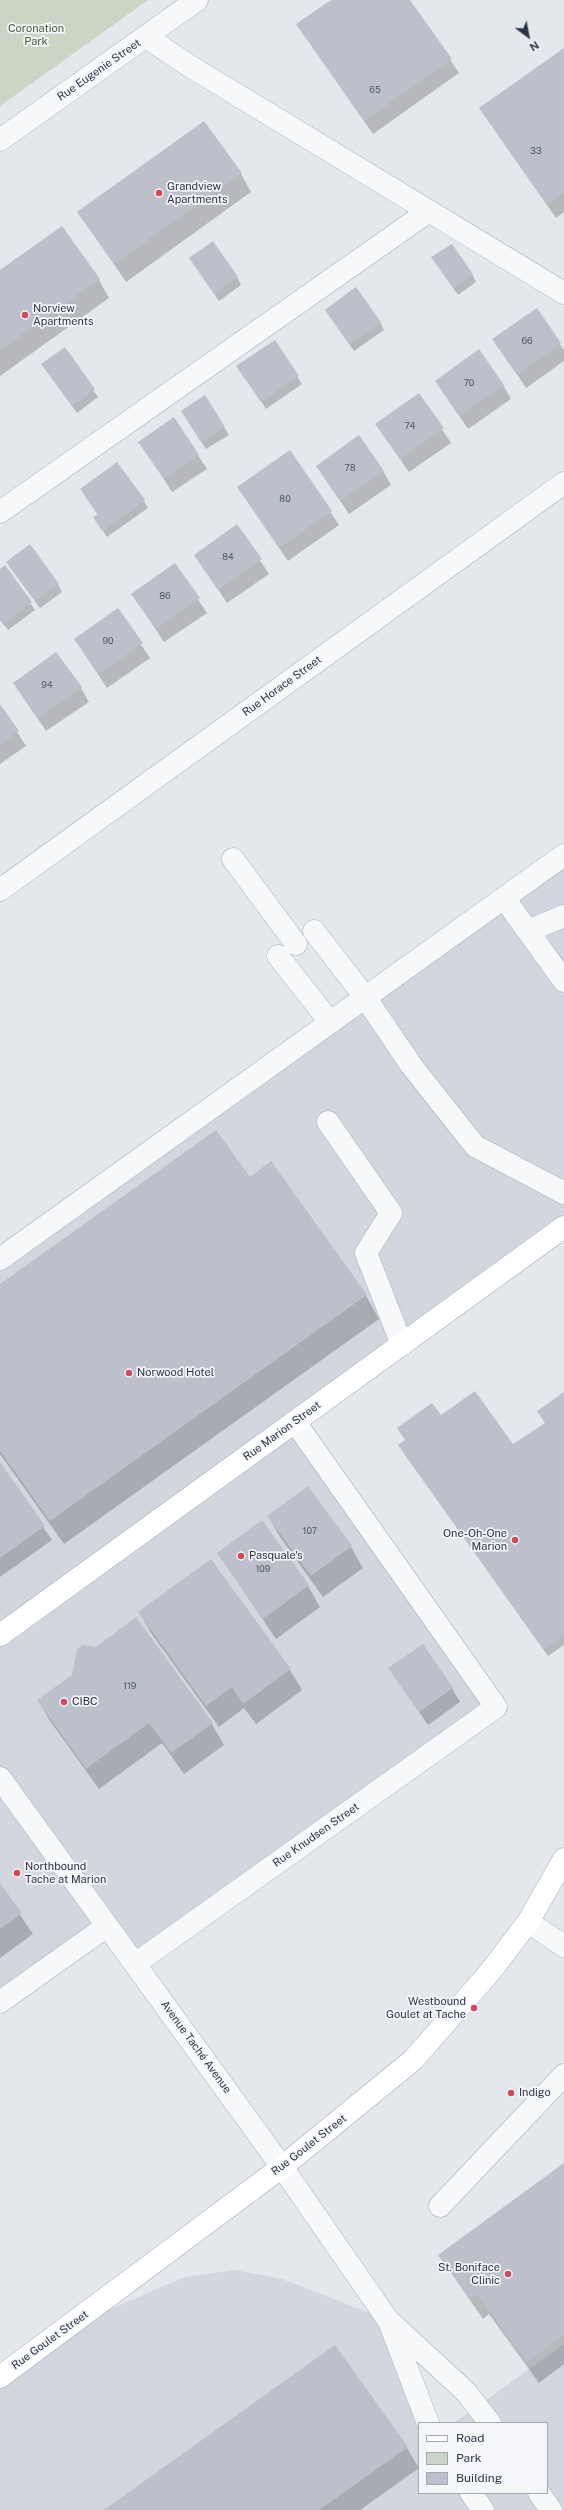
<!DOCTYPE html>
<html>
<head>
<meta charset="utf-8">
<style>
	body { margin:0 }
	#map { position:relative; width:564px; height:2510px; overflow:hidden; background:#e4e7ec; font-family:"Public Sans",sans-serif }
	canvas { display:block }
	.legend { position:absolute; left:418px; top:2422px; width:130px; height:72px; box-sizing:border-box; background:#f4f6f9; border:1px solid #a4a8b1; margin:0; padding:5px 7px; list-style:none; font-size:12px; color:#2b3445 }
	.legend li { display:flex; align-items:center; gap:8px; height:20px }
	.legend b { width:20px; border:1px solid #a4a8b1 }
	.north { position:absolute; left:508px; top:16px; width:40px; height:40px; -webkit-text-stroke:3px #f4f6f9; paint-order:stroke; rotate:148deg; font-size:11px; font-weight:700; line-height:16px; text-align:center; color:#2b3445 }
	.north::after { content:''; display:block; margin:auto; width:14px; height:18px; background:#2b3445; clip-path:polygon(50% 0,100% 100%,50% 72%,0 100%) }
</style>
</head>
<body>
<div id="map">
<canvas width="564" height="2510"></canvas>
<ul class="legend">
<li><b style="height:5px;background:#fff"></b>Road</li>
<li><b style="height:11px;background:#c9d6c5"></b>Park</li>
<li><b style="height:11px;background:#bbc0ca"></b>Building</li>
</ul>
<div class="north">N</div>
</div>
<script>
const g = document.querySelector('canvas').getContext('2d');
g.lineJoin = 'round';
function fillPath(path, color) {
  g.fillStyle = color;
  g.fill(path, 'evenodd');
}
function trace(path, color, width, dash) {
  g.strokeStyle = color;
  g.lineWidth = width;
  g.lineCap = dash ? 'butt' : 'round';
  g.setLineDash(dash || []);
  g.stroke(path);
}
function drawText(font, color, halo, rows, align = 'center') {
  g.font = font + ' "Public Sans",sans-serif';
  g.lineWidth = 3.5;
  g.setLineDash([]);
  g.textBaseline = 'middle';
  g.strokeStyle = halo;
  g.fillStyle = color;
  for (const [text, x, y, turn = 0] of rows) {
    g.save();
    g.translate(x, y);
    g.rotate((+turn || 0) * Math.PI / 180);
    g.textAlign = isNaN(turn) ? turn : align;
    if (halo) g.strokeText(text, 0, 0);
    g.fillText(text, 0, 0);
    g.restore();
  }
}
const built = new Path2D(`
	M564,855V1230L296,1423L496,1707L135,1964L104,1922L0,2002V1259Z
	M235,2270L282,2279L388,2320L419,2423V2493H547V2423H454L564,2344V2510H0V2377L67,2328L185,2277Z`);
const green = new Path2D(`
	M0,0H148L0,106Z`);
const shadow = new Path2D(`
	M333,0H409L459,73L373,134L297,25Z
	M564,49V212L556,218L480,109Z
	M241,174L251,192L126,282L79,213Z
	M190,258L237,277L241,285L219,301Z
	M437,265L472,274L476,282L458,295Z
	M0,272L99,280L109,298L0,376Z
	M536,310L564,350V361L526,388L494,339Z
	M330,317L380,322L384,330L354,351Z
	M274,342L302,384L266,409L242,373Z
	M65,348L98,397L77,413L47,371Z
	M436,381L503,385L511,399L468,429Z
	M419,394L451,443L409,472L376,424Z
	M205,397L229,435L206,449L186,418Z
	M174,419L207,469L172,492L140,442Z
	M290,451L339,525L288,561L238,487Z
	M317,466L383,471L391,485L349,514Z
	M85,496L144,501L148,508L107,537L99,525L98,515Z
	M237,525L269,574L227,603L195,555Z
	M174,564L207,613L164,642L132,594Z
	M5,567L35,610L8,630L0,620V570Z
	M12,570L58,584L62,592L40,608Z
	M117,609L150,658L107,688L75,639Z
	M14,683L81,688L89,702L46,731Z
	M0,706L26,746L0,764Z
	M249,1178L366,1296L379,1319L64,1544L0,1454V1285Z
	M564,1393V1645L548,1656L403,1452L440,1417L513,1446L546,1424Z
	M0,1464L52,1540L0,1577Z
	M308,1487L351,1547L363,1568L323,1597L280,1537L268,1516Z
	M262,1521L308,1586L320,1607L276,1639L218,1553Z
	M211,1560L290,1670L302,1690L256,1724L244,1708L219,1727L151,1633L139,1612Z
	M136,1619L212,1724L224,1745L184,1774L162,1743L99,1789L50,1721L38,1700L73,1676L96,1648Z
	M389,1668L452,1688L460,1702L428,1725Z
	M0,1885L33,1934L0,1958Z
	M564,2164V2364L539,2383L489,2314L483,2319L439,2255Z
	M407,2448L419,2468L360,2510H106Z`);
const building = new Path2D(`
	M331,0H410L452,59L364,121L296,24Z
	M564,48V193L547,205L479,108Z
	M204,121L242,173L114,264L77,212Z
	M62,226L100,279L0,350V270Z
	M213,241L238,277L214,294L189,258Z
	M452,244L473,274L453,288L431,257Z
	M356,287L381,322L349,344L325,310Z
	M537,308L561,343L517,375L492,339Z
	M275,340L299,376L261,402L236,366Z
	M65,347L95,389L72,406L41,364Z
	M479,349L504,385L459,416L435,381Z
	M419,393L444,428L400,459L375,424Z
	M205,395L225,427L201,442L181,411Z
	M174,417L199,455L164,479L138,442Z
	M359,435L384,471L340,501L316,466Z
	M290,450L332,511L279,548L237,487Z
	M117,462L145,500L102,531L93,517L98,514L80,489Z
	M237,524L262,559L218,590L194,555Z
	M30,544L59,584L35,601L6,562Z
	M175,563L200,598L156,629L131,594Z
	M5,565L32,602L3,624L0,620V569Z
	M118,608L143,643L98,674L74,639Z
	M56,652L82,687L37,718L13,683Z
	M0,704L19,731L0,745Z
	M216,1130L250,1177L271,1161L367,1295L50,1521L0,1451V1284Z
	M475,1391L513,1444L545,1423L537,1411L564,1392V1635L544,1649L398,1445L405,1440L397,1428L432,1403L441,1415Z
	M0,1462L45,1526L0,1558Z
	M308,1486L352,1546L311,1576L267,1516Z
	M262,1520L309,1585L263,1619L217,1553Z
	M211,1559L291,1669L243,1704L232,1687L206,1706L138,1612Z
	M136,1617L213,1723L171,1753L149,1723L86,1769L37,1700L72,1675L77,1649L83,1645L96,1647Z
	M423,1644L453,1688L419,1712L388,1668Z
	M0,1883L22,1913L0,1929Z
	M564,2163V2335L527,2362L477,2294L470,2299L438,2255Z
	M335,2345L408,2447L319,2510H104Z`);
const minor = new Path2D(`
	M146,37L188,65L564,293
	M0,140L197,0
	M0,512L429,211
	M233,859L296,944
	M0,890L564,483
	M504,898L564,981
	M314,931L365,997L411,1065L475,1146L564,1193
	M528,931L564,916
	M278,956L330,1022
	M328,1122L391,1213L366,1253L402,1345
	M0,1259L564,855
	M0,1778L282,2167L388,2320L466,2392L490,2423
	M528,1922L564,1946
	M135,1964L496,1707L295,1422
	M0,2002L107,1926
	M440,2206L564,2075
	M390,2324L428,2423
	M471,2493L483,2510
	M539,2493L551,2510`);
const major = new Path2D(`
	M0,1635L564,1227
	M0,2377L282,2167L413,2060L490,1972L528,1922L564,1859`);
const markers = [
	[159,193,4,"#d1495b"],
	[25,315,4,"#d1495b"],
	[129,1373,4,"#d1495b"],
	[515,1540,4,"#d1495b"],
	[241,1556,4,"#d1495b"],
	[64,1702,4,"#d1495b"],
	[17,1873,4,"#d1495b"],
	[474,2008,4,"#d1495b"],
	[511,2093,4,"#d1495b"],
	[508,2274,4,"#d1495b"]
];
const numberNames = [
	["65",375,90],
	["33",536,151],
	["66",527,341],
	["70",469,383],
	["74",410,426],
	["78",350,468],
	["80",285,499],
	["84",228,557],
	["86",165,596],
	["90",108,641],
	["94",47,685],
	["107",310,1531],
	["109",263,1569],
	["119",130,1686]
];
const parkNames = [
	["Coronation",36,29],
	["Park",36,42]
];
const streetNames = [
	["Rue Eugenie Street",99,70,-35],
	["Rue Horace Street",282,686,-36],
	["Rue Marion Street",282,1431,-36],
	["Rue Knudsen Street",316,1835,-35],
	["Avenue Taché Avenue",196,2047,54],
	["Rue Goulet Street",309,2145,-38],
	["Rue Goulet Street",50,2340,-36]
];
const poiNames = [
	["Grandview",167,187],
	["Apartments",167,200],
	["Norview",33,309],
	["Apartments",33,322],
	["Norwood Hotel",137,1373],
	["One-Oh-One",507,1534,"right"],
	["Marion",507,1547,"right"],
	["Pasquale's",249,1556],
	["CIBC",72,1702],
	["Northbound",25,1867],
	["Tache at Marion",25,1880],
	["Westbound",466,2002,"right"],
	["Goulet at Tache",466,2015,"right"],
	["Indigo",519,2093],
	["St. Boniface",500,2268,"right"],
	["Clinic",500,2281,"right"]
];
fillPath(built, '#d2d6de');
fillPath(green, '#c9d6c5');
fillPath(shadow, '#0003');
fillPath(building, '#bbc0ca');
trace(minor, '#a9aeb7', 23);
trace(major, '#a3abb8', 23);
trace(minor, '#f7f8fa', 22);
trace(major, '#fff', 22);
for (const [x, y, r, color] of markers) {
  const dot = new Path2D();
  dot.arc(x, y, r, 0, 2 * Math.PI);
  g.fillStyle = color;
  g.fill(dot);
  trace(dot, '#f4f6f9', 1.5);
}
drawText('9px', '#4f5766', null, numberNames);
drawText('11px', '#3f6138', '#f4f6f9', parkNames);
drawText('11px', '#2b3445', '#f4f6f9', streetNames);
drawText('11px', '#2b3445', '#f4f6f9', poiNames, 'left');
</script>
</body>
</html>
